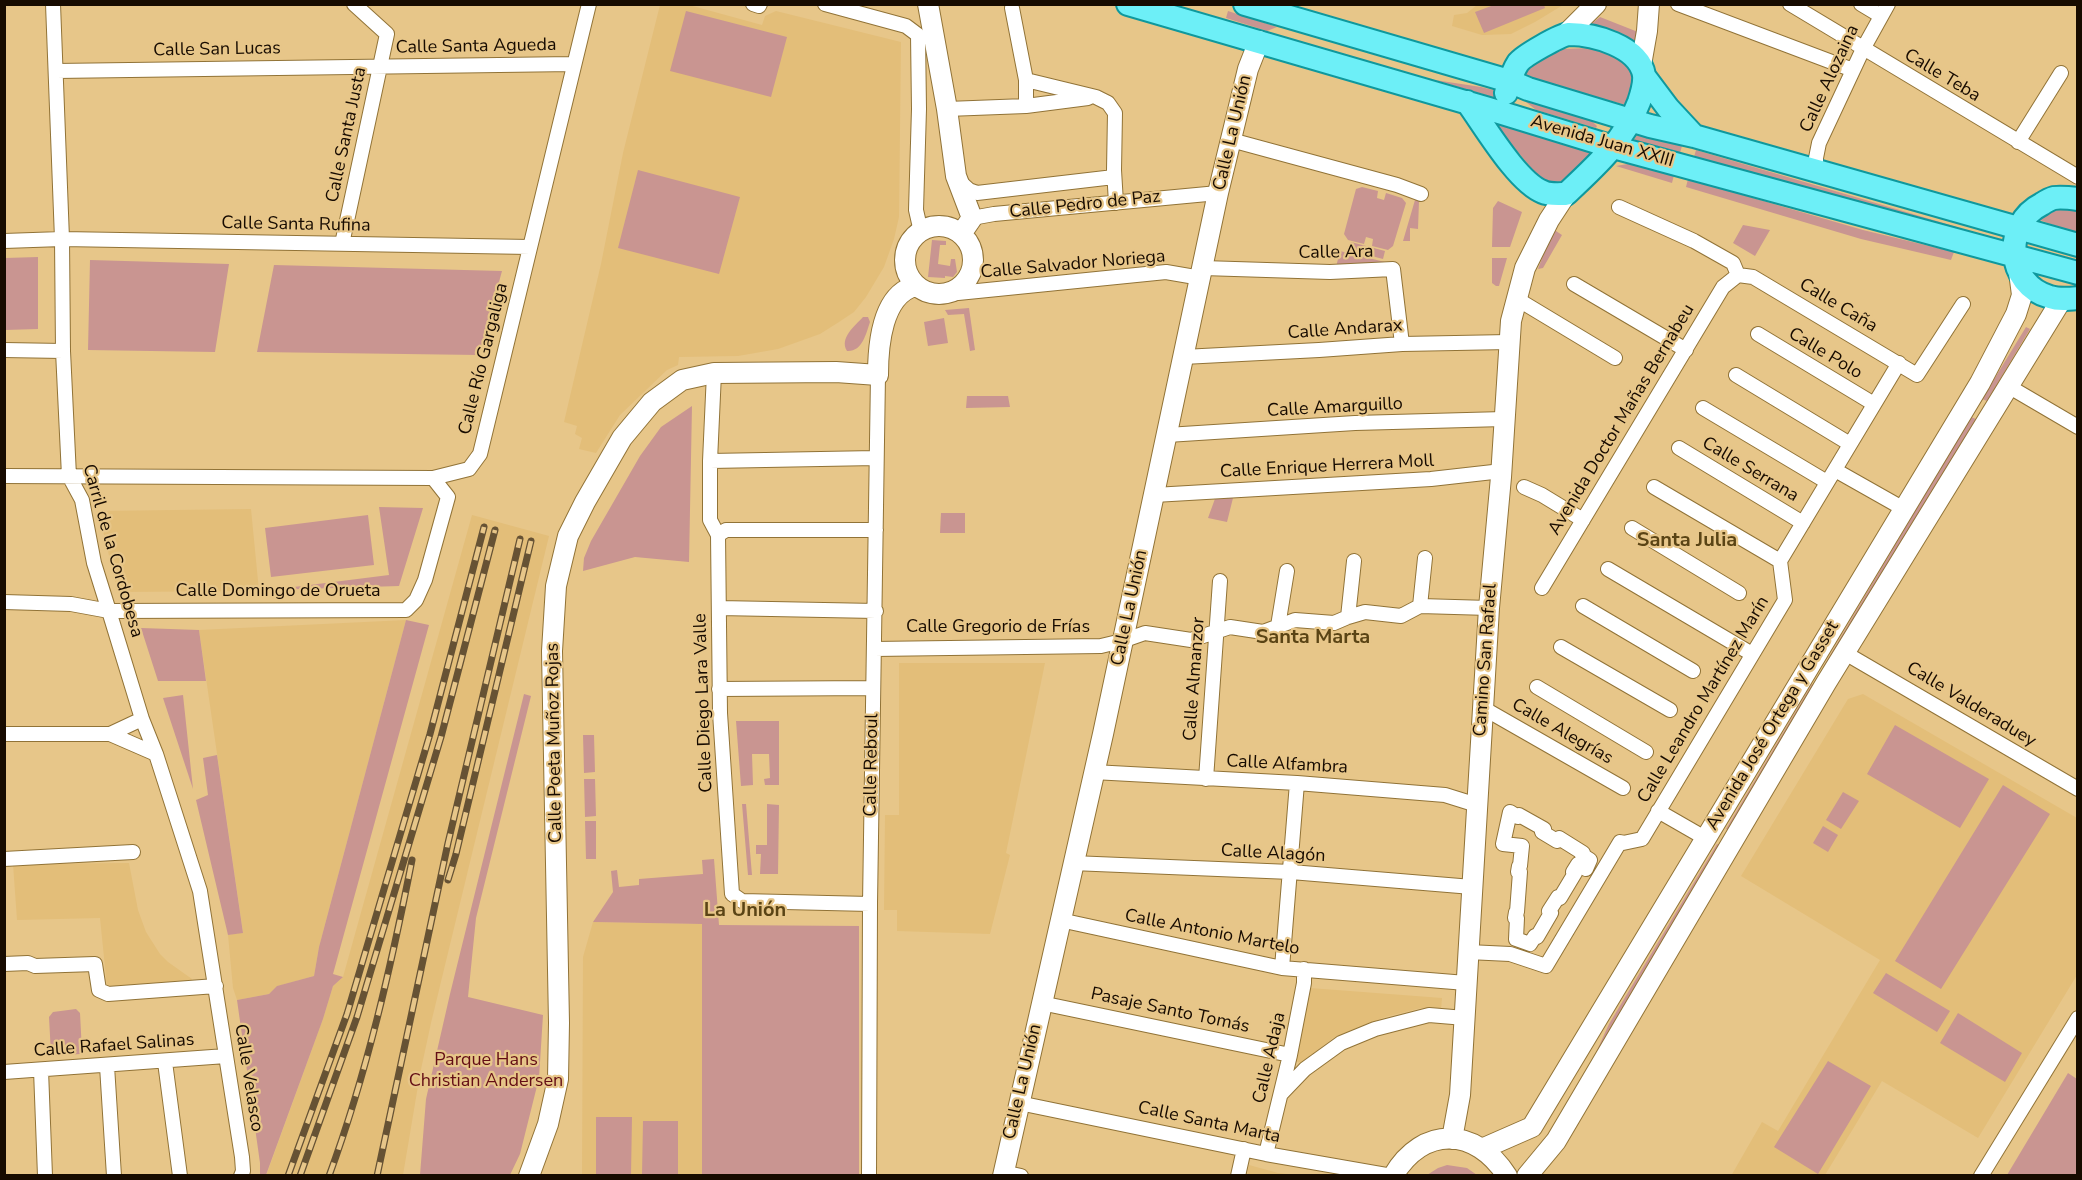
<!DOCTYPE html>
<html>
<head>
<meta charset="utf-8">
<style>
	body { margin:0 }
	#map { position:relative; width:2082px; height:1180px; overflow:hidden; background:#e7c689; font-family:"Nunito Sans",sans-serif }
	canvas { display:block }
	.frame { position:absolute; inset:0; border:6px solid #170b00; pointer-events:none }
</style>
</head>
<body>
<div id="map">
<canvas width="2082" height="1180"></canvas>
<div class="frame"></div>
</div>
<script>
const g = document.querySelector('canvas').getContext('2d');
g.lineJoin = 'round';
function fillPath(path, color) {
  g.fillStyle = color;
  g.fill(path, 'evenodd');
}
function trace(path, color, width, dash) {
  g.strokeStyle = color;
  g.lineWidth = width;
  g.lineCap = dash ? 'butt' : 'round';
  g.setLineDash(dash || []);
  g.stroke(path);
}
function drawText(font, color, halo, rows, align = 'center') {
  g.font = font + ' "Nunito Sans",sans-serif';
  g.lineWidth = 4.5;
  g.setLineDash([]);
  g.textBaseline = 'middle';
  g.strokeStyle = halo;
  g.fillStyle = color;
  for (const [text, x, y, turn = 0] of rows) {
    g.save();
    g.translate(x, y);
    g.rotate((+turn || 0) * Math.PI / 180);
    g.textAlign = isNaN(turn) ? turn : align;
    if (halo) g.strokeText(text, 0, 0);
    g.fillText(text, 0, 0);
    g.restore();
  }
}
const built = new Path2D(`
	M660,5H689L762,25L765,16L776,11L901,42L899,217L894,239L884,267L866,297L854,312L839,322L820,334L778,349L738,356L679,357L678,365L667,370L620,415L596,453L579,449L582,438L575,434L577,426L564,422L601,264L623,153Z
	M1477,5H1563L1535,22L1511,34L1482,35L1452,26L1454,15L1467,13Z
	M251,509L259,591L118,592L98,511Z
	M472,515L549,536L431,1023L420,1074L403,1175L266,1176L323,1019L333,986L343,977Z
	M406,620L319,947L314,976L278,986L269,994L237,1000L233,988L228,935L243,932L199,630Z
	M899,663H1045L1006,853L1010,855L990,934L897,931V910H884L885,815H899Z
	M1863,694L2077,818V975L1978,1138L1882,1081L1825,1175L1731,1176L1762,1122L1778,1131L1880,960L1741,876L1848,699Z
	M129,863L138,910L146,932L160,954L168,962L192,979L190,983L107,987L100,918L17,920L13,864Z
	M593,922L702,924V1175L582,1176L583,957Z
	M1310,988L1442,998L1441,1010L1421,1008L1385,1017L1333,1038L1301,1063L1295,1061Z
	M1249,1165L1278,1173L1297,1175H1247Z`);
const green = new Path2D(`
	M1494,5H1544L1545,8L1484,33L1475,12Z
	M686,11L787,37L771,97L670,71Z
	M1228,11L1277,27L1267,31L1226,18Z
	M1600,17L1638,32L1637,41H1635L1616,31L1590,25Z
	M1590,48C1607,53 1634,60 1634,82C1634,89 1629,98 1626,105L1522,77L1525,67L1561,49Z
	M1435,80L1481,87L1497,91L1499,99Z
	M1529,100L1590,119L1597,126L1596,128L1536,110L1526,102Z
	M1496,121L1594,150L1566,180L1558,184L1550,185L1536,177L1527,163L1496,126Z
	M1638,133L1682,146L1680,153L1634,140Z
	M1696,150L1957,227V231L1694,157Z
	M1633,163L1674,175L1672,183L1616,166Z
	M638,170L740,197L719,274L618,248Z
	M1688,179L1863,230L1954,252L1951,260L1861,239L1686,187Z
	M1362,187L1378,191L1377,198L1384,200L1386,193L1402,198L1406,203L1393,246L1388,250L1372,246L1373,239L1366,237L1364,244L1348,240L1344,234L1356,189Z
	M1415,200L1419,201L1418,229L1410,228V241H1403Z
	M1498,201L1522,212L1510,247H1492L1493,208Z
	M2061,207L2077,210V234L2037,219L2046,211Z
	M1743,225L1770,230L1755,256L1733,243Z
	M1553,229L1562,235L1543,268L1538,269Z
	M932,240L946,241V245H940L938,264L950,266L951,259H955L957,272L953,277L945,276V278L928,277Z
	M1351,242L1385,251L1383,259L1349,250Z
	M1340,251L1389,263L1336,267Z
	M38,257V329L5,330V258Z
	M1492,258H1507L1499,286H1496L1492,283Z
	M90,260L229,264L215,352L88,350Z
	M274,265L502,271L479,355L257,352Z
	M969,308L975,350L970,351L964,314L948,315L945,310Z
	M863,317H868L870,322C866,334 862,352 847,351C839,338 855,326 863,317Z
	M944,318L948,343L928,346L924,322Z
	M2026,327L2030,329L1987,401L1982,399Z
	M967,396H1008L1010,407L966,408Z
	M692,406L689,562L635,557L583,571L584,558L591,541L640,456L661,427Z
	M1971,417L1976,419L1827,670L1823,667Z
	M1234,494L1227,522L1208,518L1216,496Z
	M379,507L423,508L399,586L270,590L389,575Z
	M941,513H965V533H940Z
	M368,515L374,565L271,577L265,528Z
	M406,620L429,625L333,974L343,977L333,986L323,1019L266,1175H260V1163L237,1000L269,994L277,986L314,976L319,947Z
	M141,628L199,630L206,681H158Z
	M1812,684L1817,687L1731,832L1726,829Z
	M524,694L531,696L476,918L468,997L543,1015L539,1078L520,1154L510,1175H420L426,1099L450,994Z
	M183,695L193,789L163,698Z
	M736,721H779V785H765L764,779L770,778L769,754H752L753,785L741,786Z
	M1895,725L1989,779L1960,828L1867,774Z
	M583,735H594L595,772L584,773Z
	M217,755L243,933L228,935L196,800L208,795L203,758Z
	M584,779H595L596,816L585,817Z
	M2003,785L2050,814L1941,989L1895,961Z
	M1843,792L1859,801L1841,829L1826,820Z
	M742,804H746L752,875H748Z
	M767,804L779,805L778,874H760L761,854H756V845H767Z
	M585,821H596V859H586Z
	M1823,826L1838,835L1828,852L1813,843Z
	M1717,844L1722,846L1588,1070L1609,1024Z
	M714,859L719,925L859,926V1175H702V924L593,922L613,892L611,871L617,870L619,887L639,885V879L703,874L702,860Z
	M1886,973L1950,1011L1937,1032L1873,993Z
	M76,1009L80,1013L82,1052L80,1054L54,1056L51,1054L49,1017L53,1012Z
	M1958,1013L2022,1053L2005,1082L1940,1043Z
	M1828,1061L1871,1086L1818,1174L1774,1147Z
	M2068,1073L2077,1079V1175H2007Z
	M596,1117H632L631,1175H596Z
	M643,1121H678V1175H642Z
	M1447,1165L1467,1168L1477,1175H1427L1438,1168Z`);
const street = new Path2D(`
	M53,4L62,239L63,351L69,476L82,500L94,563L109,611L142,719L156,754L200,891L242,1157L243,1171L241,1176
	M753,4L759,6L760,4
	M825,4L906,26L918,35L919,109L916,210L921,232
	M1678,4L1853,70
	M1790,4L2078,177
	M1861,4L1881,16
	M1012,8L1026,80V106
	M56,71L573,64
	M1026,80L1096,97L1108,103L1115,113L1114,170L1116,203
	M947,109L1026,106L1088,98
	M1231,140L1397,185L1421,194
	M2018,142L2061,73
	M1816,172V158L1819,143L1863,49L1888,4
	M959,181L969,190L977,193L1114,177
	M1619,207L1694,241L1733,263L1738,275
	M972,218L994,214L1218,193
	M4,241L62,239L530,247
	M342,244L387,34L354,4
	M1203,268L1330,272L1393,269L1402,344
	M1738,275L1753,277L1917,375L1963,304
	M1574,284L1686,350
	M948,294L1166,272L1201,278
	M1517,299L1615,358
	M1758,334L1874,404
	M4,350L63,351
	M1183,357L1319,350L1402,344L1509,342
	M714,373L710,461V520L718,535L720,713L732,894L742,901L870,904
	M1736,375L1850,444
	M2008,386L2078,427
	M1703,408L1827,482
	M1167,435L1355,423L1504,419
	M1679,448L1803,523
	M710,461L876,458
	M1835,470L1904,509
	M4,476L433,478L469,469L480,454L589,4
	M1524,487L1542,495L1583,520
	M1654,487L1780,561
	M1154,495L1431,479L1502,471
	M1632,528L1739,593
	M718,535L726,530H876
	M1608,569L1752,654
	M1542,588L1723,287L1738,275
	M4,602L71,604L109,611L406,610L416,600L425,580L448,497L433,478
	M1420,606L1425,558
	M1583,606L1693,671
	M719,608L876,611
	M1348,617L1354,561
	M1278,626L1287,571
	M1561,647L1670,710
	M874,649L1101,646L1122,641L1145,633L1191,640L1230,627L1263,632L1295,620L1334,623L1348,617L1365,612L1401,616L1420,606L1489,608
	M1845,653L2078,789
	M1537,687L1646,752
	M719,689L873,688
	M1483,708L1623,788
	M4,734H110L156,754
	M110,734L142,719
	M1093,772L1297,783L1445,795L1477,805
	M1206,779L1220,581
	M1658,811L1705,838
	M1510,812L1518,817L1519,815L1544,829L1542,832L1557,841L1559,838L1583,853L1582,855L1590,860L1586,869L1578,864L1573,872L1575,873L1560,898L1558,897L1549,911L1551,913L1537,937L1535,936L1530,944L1516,939L1517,918H1515L1516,912H1517L1520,872H1518L1519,866H1520L1522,846L1503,844Z
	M4,859L133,852
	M1072,863L1291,872L1472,887
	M1060,920L1282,968L1466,983
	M1468,952L1510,954L1546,966L1620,842L1623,843L1642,839L1785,600L1780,561L1899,363
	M4,964L28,963L35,966L95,964L99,990L108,994L216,986
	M1282,968L1297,783
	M1041,1003L1290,1055
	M165,1062L180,1176
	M107,1066L114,1176
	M41,1070L45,1176
	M4,1072L226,1056
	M1281,1094L1305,1069L1341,1043L1375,1029L1429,1015L1465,1018
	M1019,1103L1266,1154L1392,1176
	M1266,1154L1290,1055L1304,983V969
	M1003,1172L1021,1176
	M869,1176L870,904L878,375
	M1238,1176L1244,1149
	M1981,1176L2078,1018`);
const secondary = new Path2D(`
	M928,4L947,109L956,176L972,218L961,234
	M1566,34L1596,4
	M1641,65L1647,31L1649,4
	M905 260a34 34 0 1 1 68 0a34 34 0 1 1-68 0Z
	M1452,1139L1460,1095L1489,608L1501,477L1511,321L1525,268L1549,220L1566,194
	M1484,1148L1532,1127L1980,383L2016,314L2022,295L2019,272
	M529,1176L548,1124L558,1079L559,1023L552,651L556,586L568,536L585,502L622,438L652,402L682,380L714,373L836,372L878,375C878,346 882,295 915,286
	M1003,1176L1103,734L1218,193L1248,69L1259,41
	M1393,1176C1423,1125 1476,1127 1507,1176
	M1527,1176L1556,1141L1826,683L2062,299`);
const primary = new Path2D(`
	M1128,4L1489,109L1613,147L2078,273
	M1245,4L1509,81L1528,89L1650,126L1694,136L2078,245
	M1644,76L1668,108L1694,136
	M1467,102C1484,125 1517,182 1543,192C1549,195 1559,194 1566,194C1596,166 1625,140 1639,102C1642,93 1645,84 1644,75C1639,46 1593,34 1569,34C1560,35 1523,56 1518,63C1512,72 1509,84 1506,93
	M2078,199C2070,198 2061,197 2054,198C2050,199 2045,202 2042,204C2002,224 2006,285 2050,297C2059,300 2068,299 2078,298`);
const rail = new Path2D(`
	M448,880L456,854L531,541
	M288,1176L347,1014L430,734L484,527
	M300,1176L357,1017L441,737L495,530
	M329,1176C367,1073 391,967 412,860
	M377,1176L448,843L520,539`);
const streetNames = [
	["Calle Santa Agueda",476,47,-1],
	["Calle San Lucas",217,50,-1],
	["Calle Teba",1942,76,31],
	["Calle Alozaina",1830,79,-65],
	["Calle La Unión",1233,133,-77],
	["Calle Santa Justa",347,135,-78],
	["Avenida Juan XXIII",1602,142,16],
	["Calle Pedro de Paz",1085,205,-6],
	["Calle Santa Rufina",296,225,1],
	["Calle Ara",1336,253,-1],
	["Calle Salvador Noriega",1073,265,-5],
	["Calle Caña",1838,306,31],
	["Calle Andarax",1345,330,-4],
	["Calle Polo",1825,354,31],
	["Calle Río Gargaliga",484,359,-76],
	["Calle Amarguillo",1335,408,-3],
	["Avenida Doctor Mañas Bernabeu",1622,420,-59],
	["Calle Enrique Herrera Moll",1327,467,-3],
	["Calle Serrana",1750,470,31],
	["Carril de la Cordobesa",112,551,74],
	["Calle Domingo de Orueta",278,592],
	["Calle La Unión",1130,608,-78],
	["Calle Gregorio de Frías",998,628],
	["Camino San Rafael",1486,660,-86],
	["Calle Almanzor",1195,679,-86],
	["Calle Leandro Martínez Marín",1704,700,-59],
	["Calle Diego Lara Valle",704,703,-92],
	["Calle Valderaduey",1971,705,31],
	["Avenida José Ortega y Gasset",1773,726,-59],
	["Calle Alegrías",1562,732,30],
	["Calle Poeta Muñoz Rojas",555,743,-91],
	["Calle Reboul",872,765,-89],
	["Calle Alfambra",1287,765,3],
	["Calle Alagón",1273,854,3],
	["Calle Antonio Martelo",1212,933,11],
	["Pasaje Santo Tomás",1170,1011,12],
	["Calle Rafael Salinas",114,1046,-4],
	["Calle Adaja",1270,1058,-77],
	["Calle Velasco",248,1078,81],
	["Calle La Unión",1023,1082,-77],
	["Calle Santa Marta",1209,1123,12]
];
const parkNames = [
	["Parque Hans",486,1061],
	["Christian Andersen",486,1082]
];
const neighbourhoodNames = [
	["Santa Julia",1687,541],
	["Santa Marta",1313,638],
	["La Unión",745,911]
];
fillPath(built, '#e3be79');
fillPath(green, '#c99591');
trace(street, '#917337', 16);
trace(secondary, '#917337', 22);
trace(primary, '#0f989d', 26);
trace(street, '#fff', 14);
trace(secondary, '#fff', 20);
trace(primary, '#6deff7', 22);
trace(rail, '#665234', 7);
trace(rail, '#e7c689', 4.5, [14]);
drawText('18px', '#170b00', '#e7c689', streetNames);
drawText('18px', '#630d15', '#e7c689', parkNames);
drawText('bold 20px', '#5a4415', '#e7c689', neighbourhoodNames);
</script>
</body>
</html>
